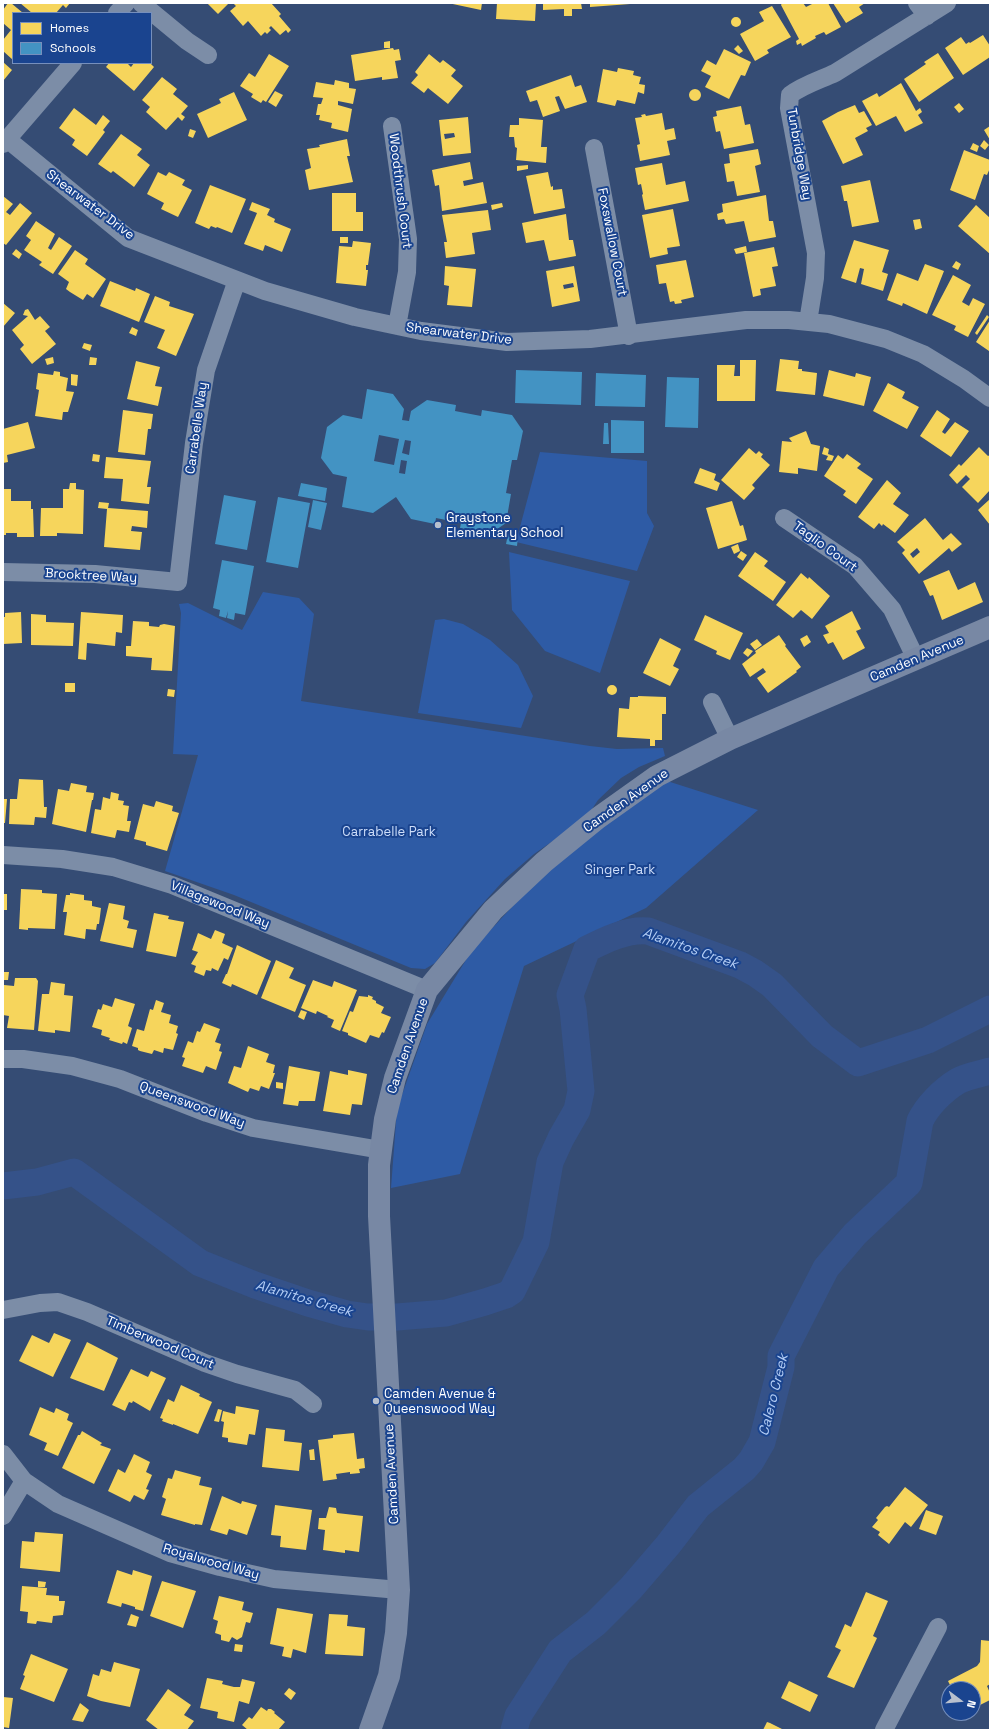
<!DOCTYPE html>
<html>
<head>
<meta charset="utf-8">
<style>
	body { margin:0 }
	#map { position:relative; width:993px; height:1733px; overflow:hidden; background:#354c74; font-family:"Space Grotesk",sans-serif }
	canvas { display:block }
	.frame { position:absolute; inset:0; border:4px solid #fff; pointer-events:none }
	.legend { position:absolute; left:12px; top:12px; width:140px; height:52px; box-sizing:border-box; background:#1a448f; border:1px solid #768fbc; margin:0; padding:5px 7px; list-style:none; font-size:12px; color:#fff }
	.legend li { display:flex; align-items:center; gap:8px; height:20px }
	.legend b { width:20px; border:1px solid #768fbc }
	.north { position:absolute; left:941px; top:1681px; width:40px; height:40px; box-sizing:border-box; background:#1a448f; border:1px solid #768fbc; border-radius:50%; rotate:106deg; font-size:11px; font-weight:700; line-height:16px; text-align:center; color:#fff }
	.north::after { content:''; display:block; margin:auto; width:14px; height:18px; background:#b8c0ce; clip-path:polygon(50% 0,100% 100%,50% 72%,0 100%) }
</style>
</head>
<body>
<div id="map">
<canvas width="993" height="1733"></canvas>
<div class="frame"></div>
<ul class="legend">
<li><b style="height:11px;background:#f6d55c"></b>Homes</li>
<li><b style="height:11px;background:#4393c3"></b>Schools</li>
</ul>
<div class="north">N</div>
</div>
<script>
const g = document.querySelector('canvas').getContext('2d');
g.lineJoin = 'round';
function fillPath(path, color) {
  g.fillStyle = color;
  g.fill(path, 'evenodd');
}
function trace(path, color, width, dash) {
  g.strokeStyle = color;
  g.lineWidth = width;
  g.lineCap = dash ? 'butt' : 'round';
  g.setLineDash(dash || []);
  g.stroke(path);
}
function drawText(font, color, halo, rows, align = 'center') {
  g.font = font + ' "Space Grotesk",sans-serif';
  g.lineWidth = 4;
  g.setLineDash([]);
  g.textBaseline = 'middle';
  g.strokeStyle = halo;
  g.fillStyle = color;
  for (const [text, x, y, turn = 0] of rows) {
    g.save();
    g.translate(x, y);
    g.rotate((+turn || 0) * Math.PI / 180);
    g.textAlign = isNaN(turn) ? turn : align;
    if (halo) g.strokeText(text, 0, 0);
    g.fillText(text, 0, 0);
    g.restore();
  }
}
const green = new Path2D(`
	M540,452L647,461V513L654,526L637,571L516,542Z
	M509,552L630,581L600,673L545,651L512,610Z
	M263,592L299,598L314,614L301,701L590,746L617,749L663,748L665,756L639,767L621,778L598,800L586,818L534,854L505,879L466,922L435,963L425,969L411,968L234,895L165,871L198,755L173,754L181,613L179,604L188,603L242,630Z
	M444,619L463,624L490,640L518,665L533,696L521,728L418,713L435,620Z
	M664,780L758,810L646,908L524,966L460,1174L391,1188L397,1109L427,1024L472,950L551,865Z`);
const homes = new Path2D(`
	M8,3H11L23,13H13V60L3,51V40L11,30L3,23V10Z
	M20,3H70L66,8L63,5L56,13H32Z
	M207,3H229L218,14Z
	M233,3H271L281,14L279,16L291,30L288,33L286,30L280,35L271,26L269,28L271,30L267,34L265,32L261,36L248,21L243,26L230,11L236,6Z
	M448,3H482L481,10Z
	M497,3H536L535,21L496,19Z
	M543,3H581L582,9H572V16H564V9L543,10Z
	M590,3H630V4L590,7Z
	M782,3H803L806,7L814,3H828L841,27L826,35L824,32L815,36L816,38L802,46L801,43L797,45L796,41L799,39L781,5Z
	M833,3H865L859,7L863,13L846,23Z
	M772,6L791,37L767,50L769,53L755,61L740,34L764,21L759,12Z
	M731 22a5 5 0 1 1 10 0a5 5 0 1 1-10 0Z
	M983,35L990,46V57L963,75L945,48L961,37L966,44L969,42L970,43Z
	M390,41V48H384V42Z
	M738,45L743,51L739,54L734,49Z
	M393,48L394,50L399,49L401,60L395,61L398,78L382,80V77L355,81L351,55Z
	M724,49L751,62L745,76L741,75L729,99L705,87L711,76L701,71L707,60L716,65Z
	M938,53L954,78L919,102L904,79L926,64L924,62Z
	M269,54L289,66L266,102L263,100L261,103L251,97L253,94L240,86L249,73L255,77Z
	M429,54L440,63L443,60L456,70L451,76L463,86L448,104L428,88L424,93L411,83L418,75L415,72Z
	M3,62L12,70L3,81Z
	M109,63H129L128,64L131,67L134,63H150L154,67L134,91L106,67Z
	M618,68L634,71L633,75L641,77L639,84L645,85L644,94L638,92L635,104L617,100L615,106L597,102L603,69L617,72Z
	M571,75L575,87L581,85L587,102L565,109L559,96L555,97L560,111L543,117L537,100L530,102L526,91Z
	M162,77L177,89L173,94L188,106L181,114L185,117L182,121L178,117L166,130L146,112L150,107L142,100Z
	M335,80L349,83V88L356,89L353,104L338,101V105L352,109L348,132L331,128L332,123L319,120L320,115H316L318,104H321L323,98L313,97L316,82L334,85Z
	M901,83L916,111L920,108L922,112L918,115L923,123L905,132L896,116L876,126L862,101L877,93L879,97Z
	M689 95a6 6 0 1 1 12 0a6 6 0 1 1-12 0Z
	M275,91L283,95L276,107L268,102Z
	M234,92L247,120L208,138L197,114L221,103L219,99Z
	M959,103L964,109L959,113L954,107Z
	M855,105L859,113L864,111L872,125L866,128L868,131L855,138L863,155L843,164L822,121L838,112Z
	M741,106L745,125L750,124L754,143L724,149L720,131L716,132L713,117L717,116L716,111Z
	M74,108L96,125L103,115L110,121L103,130L105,132L87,156L72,145L75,140L59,128Z
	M662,113L665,130L674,128L676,139L667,141L670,155L640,161L637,145L640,144L635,118L642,117L641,115L645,114L646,116Z
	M468,117L471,153L443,156L439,120ZM454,133L455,137L445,139L444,134Z
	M519,118L543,120L541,147H547L546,163L516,160L517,148L515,147L514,137H509L510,125H519Z
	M990,126V140L984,130Z
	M190,129L196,131L193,138L188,136Z
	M121,134L142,149L137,155L150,165L134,187L113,171L111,173L98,164Z
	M347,139L350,156H347L353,182L309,190L305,170L311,168L307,149L320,147L319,145Z
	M984,140L989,145L985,150L980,146Z
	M973,143L979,146L977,152L970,149Z
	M758,149L761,164L755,166L760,192L737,196L734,181L727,182L724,164L730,163L729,154Z
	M964,150L990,160V168L987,175L984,174L975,200L950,190Z
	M470,162L473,179L463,181L464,186L483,182L487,203L442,211L439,185L435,186L432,170Z
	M662,163L666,185L685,181L689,201L645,210L642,195L643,194L641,184L638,185L635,168Z
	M528,165V169L517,171V166Z
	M158,172L166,176L169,172L185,180L182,185L192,190L178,217L161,209L164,203L147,194Z
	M548,172L551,187L553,186V190L562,189L565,208L534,214L526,176Z
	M870,180L879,222L852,227L847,201H844L841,186Z
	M210,185L246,199L232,233L217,227L216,228L211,226L209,229L195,223Z
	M332,193H356V212H363V231H332Z
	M766,195L769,221H773L776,237L749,242L744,221L726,224L724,219L718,220L717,214L723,212L722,204Z
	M3,196L13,204L6,212L10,215L20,203L32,213L6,245L3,243Z
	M252,202L270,209L267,215L275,219L274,222L291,229L282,252L265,245L263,251L244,244L257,213L249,210Z
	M502,203L503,207L492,210L491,205Z
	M976,205L990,218V254L958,226Z
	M673,209L680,246L667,248L668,254L650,258L642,215Z
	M488,210L491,230L472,233L475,254L446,258L444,242H447L442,215Z
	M566,214L569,240H573L576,256L549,261L544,240L526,243L522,223Z
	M920,219L922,228L915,230L913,220Z
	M36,221L55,234L48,248L51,250L59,237L72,246L53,274L39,265L42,262L24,250L31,240L26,236Z
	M340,237H348V243H340Z
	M854,240L889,250L882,272L888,274L883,291L861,284L864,269L860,268L856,283L841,278Z
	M353,241L371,243L368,265H366V270H368L366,286L336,283L339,246L352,247Z
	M746,246L747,252L736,254L734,249Z
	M774,247L778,266L772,267L776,286L760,289L761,295L753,297L744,253Z
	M16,249L22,254L19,259L12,254Z
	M75,250L88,259L85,264L106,279L93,298L87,294L83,300L70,292L66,289L69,282L58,274Z
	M686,260L694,297L681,300L682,303L675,304L674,301L670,302L666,283L659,284L656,265Z
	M956,261L961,264L958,270L952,267Z
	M925,264L944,271L927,314L903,303L902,306L887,300L897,273L918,281Z
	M445,266L476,269L472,307L447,305L449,286L444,285Z
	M574,266L580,301L552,307L546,271ZM573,283L574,287L564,289L563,285Z
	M953,275L971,285L962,302L969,306L973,298L985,304L968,337L954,330L956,326L932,315Z
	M110,281L135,291L136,288L150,294L139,322L100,306Z
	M155,296L170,302L169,306L194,314L176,356L157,348L165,330L144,322Z
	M3,303L15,313L3,327Z
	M28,309L35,320L40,316L50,327L45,331L56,344L32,364L20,349L24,345L12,330L28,316L23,315L25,310Z
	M987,315L989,317L977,335L975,333Z
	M990,320V349L989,351L976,342Z
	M132,327L138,330L136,336L129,333Z
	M84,343L92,345L90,351L82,348Z
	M53,357L54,363L47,365L45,359Z
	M90,357L97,358L96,365H89Z
	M780,359L799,361L798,369H802V371L817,373L815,395L776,391Z
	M740,360H756L755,401H717V365H735L734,376H740Z
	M136,361L160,367L155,386L162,387L158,406L127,399Z
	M829,370L855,377L856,373L871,377L864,406L823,396Z
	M54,371L60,372V376L68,378L66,391L74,392L68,412H63L62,420L35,416L39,390L36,389L38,373L53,375Z
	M71,374L78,375L77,386L71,385Z
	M888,383L905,392L902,398L919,407L907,429L873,411Z
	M123,410L153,414L151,429H148L145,455L118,452Z
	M937,410L950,419L942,432L945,434L955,422L969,431L951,457L920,436Z
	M28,422L35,448L7,455L8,462L3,463V429Z
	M806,431L811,444L820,446L817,471L798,468V474L779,472L782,441L792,442L789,438Z
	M824,447L829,449L828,454L834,456L832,461L826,460L828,456L822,454Z
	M979,447L988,456L990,455V490L978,503L962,487L970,479L966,475L957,484L949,475L959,464L961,466Z
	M749,448L756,454L759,451L761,453L763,454L761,457L770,465L752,485L755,488L744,500L721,480Z
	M93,454L100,455L99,462L92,461Z
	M847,454L861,464L857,468L873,479L856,504L843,495L846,491L824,476L838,455L843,459Z
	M106,457L151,461L147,487H151L149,504L121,501L123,479L104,478Z
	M700,468L716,474L714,480L720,483L717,491L694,483Z
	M887,480L901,493L893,504L909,515L895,533L883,524L882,526L879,523L874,529L858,517Z
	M70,483H76V489L84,490L83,534L57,533V536H40L41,508H63V489H69Z
	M3,489H11V501H31V509H33L34,537H17V533H6V535H3Z
	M990,499V525L978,510Z
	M732,501L740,526L743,525L747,540L718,549L706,508Z
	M99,502L109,503L108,508L148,511L147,528L132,526L131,531L142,532L140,550L104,547L107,509L98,508Z
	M925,518L943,540L951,533L962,544L952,552L949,548L919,574L902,553L905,550L897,542ZM917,548L920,552L913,558L910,554Z
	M738,544L740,551L734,554L731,547Z
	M741,551L747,555L743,561L737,557Z
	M755,552L768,561L764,566L786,582L773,601L738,576Z
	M949,570L958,590L975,582L983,602L942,620L933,595L930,596L923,581Z
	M801,573L808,579L809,577L830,596L812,619L801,610L793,618L776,605Z
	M852,611L861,629L856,631L865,648L843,660L833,642L828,644L823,635L829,633L825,626Z
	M21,612L22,643L3,644V617H5V613Z
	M81,612L123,615L122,633L116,632L115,646L87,643L86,660L78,659Z
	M31,614L46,615V622L74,623L73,646L31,645Z
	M705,615L743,633L730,660L716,654L717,651L694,640Z
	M133,621L149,622V626L159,627L160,625L164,624L175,626L172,671L151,670L152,658L126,656V646H131Z
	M779,635L786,645L785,646L801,667L796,671L797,672L768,693L757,678L766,672L763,668L750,677L742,664L756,653L755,651Z
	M807,635L811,642L804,647L800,639Z
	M660,638L681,649L673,666L679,669L670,686L643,673Z
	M757,639L762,645L755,650L750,644Z
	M747,648L753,651L748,657L743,653Z
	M65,683H75V692H65Z
	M607 690a5 5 0 1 1 10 0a5 5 0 1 1-10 0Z
	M168,689L175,690L174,697L167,696Z
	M638,696L666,697V714H662V740H655V746H650V739L617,737L619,708L629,709L630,697H638Z
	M19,779L43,780L44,807H47L46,818L35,817L34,825L9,824L10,799H17Z
	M71,783L87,786L86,792L94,793L93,800H92L86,832L52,824L58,789L69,791Z
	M111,792L119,794L118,800L124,801L123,805L129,806L127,821H131L129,832L117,830L115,838L91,833L95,809L101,810L103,797L110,799Z
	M3,799H7L5,823H3Z
	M156,801L173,806L172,811L179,813L167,851L146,845V842L134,839L143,804L154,807Z
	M21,889L42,890V893L57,894L55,929L28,928V930L19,929Z
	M70,893L84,895V900L92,901V906L101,908L99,924H97L96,930L86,929L85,939L64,935L67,912H63L66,895H70Z
	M3,894H7V910H3Z
	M109,903L125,906L123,919L129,921L127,928L137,930L133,948L100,941Z
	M154,913L169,916L168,919L184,922L176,957L146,951Z
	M215,930L225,934L222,943L233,948L228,960L224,958L218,971L212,968L211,971L206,970L204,976L194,972L196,966L191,964L198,952L192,950L198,933L211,939Z
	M237,945L271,961L257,995L232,984L231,987L222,983L226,974H227Z
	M276,960L294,968L289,978L306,985L295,1012L261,998Z
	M3,972H9L8,980H3Z
	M15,978H36L38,981L34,1030L7,1028L9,1016L3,1015V987L4,985L14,986Z
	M313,980L332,987L334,981L357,990L340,1031L331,1027L334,1020L327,1017L328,1016L317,1011L316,1014L301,1008Z
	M51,982L65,984L64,995L73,996L70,1032L55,1030V1033L38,1031L42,994H49Z
	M368,995L373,997L372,999L376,1001V1003L384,1007L381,1013L391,1017L384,1033L382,1032L379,1038L370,1035L366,1043L348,1035V1033L342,1031L350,1011L353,1012L359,996L368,997Z
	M115,998L135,1004L128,1026L132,1028L127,1044L123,1042L122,1044L109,1040L110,1038L101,1035L102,1030L92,1027L98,1009L101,1010L103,1004L112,1007Z
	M156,1000L164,1003L161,1012L171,1015L169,1023L178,1026L176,1033L178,1034L173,1050L164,1048L163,1053L154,1050L152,1054L140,1051L138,1050V1048L132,1046L137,1029L144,1031L150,1009L153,1010Z
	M301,1010L307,1012L304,1020L298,1017Z
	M204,1023L220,1029L215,1042L221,1044L219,1051L222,1052L216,1070L206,1066L203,1073L182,1066L185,1058L182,1057L188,1041L193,1043L197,1031L200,1032Z
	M248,1046L269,1054L266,1062L275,1065L273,1073H275L269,1089L261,1086L259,1091L250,1088L248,1092L228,1083L234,1066L241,1068Z
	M289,1066L320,1072L315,1101H299L298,1106L283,1104Z
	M348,1070L367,1074L362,1105L352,1104L350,1115L323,1111L330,1071L348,1075Z
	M276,1082L283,1083V1089L276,1088Z
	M54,1333L71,1340L53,1377L19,1361L32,1335L49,1343Z
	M87,1342L118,1358L104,1391L70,1378Z
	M131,1369L148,1377L151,1371L166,1378L150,1411L133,1401L132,1403L129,1402L125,1411L112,1405Z
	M181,1385L200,1394L199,1396L212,1402L198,1434L173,1424V1425L162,1421L163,1419L160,1418L168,1399L174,1402Z
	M236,1406L259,1410L255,1435L249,1434L247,1445L228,1442V1438L222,1437L224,1422L221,1421L223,1411L235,1414Z
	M40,1407L54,1413L56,1408L69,1414L67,1420L73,1423L58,1456L44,1450L47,1443L29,1435Z
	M218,1409L222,1410L219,1422L214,1421Z
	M266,1428L285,1430L284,1441L302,1443L299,1471L262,1467Z
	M82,1431L102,1443L100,1445L111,1449L94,1484L62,1468L78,1435H80Z
	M354,1433L357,1459L364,1458L365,1468L359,1469L360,1473L350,1474V1472L336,1474L337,1479L323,1481L318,1440L333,1438V1435Z
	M314,1449L315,1460H310L309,1450Z
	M134,1454L150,1462L146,1472L152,1475L146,1489L149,1490L144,1500L134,1495L130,1502L108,1491L118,1469L125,1473Z
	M175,1470L201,1477L199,1485L212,1488L202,1525L195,1524V1525L161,1515L166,1499L162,1497L168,1478L172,1479Z
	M905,1487L928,1505L911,1527L905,1522L889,1544L878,1535L880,1532L872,1527L878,1520L876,1518L885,1507L887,1506L889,1507Z
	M222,1496L241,1504L242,1501L257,1505L247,1535L229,1529L227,1535L210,1530Z
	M275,1505L312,1510L306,1550L280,1547L281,1536L271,1535Z
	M329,1507L336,1508L337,1513L363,1516L359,1552L345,1550V1553L323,1550L325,1530L318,1529L319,1518H326Z
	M926,1510L943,1516L936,1535L919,1529Z
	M35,1532L63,1534L60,1572L20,1568L22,1541L34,1542Z
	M117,1570L132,1575L133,1570L152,1576L143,1611L135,1609V1607L122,1603L121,1607L107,1603Z
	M38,1581L46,1582L45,1587H38Z
	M162,1581L196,1591L183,1628L150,1616Z
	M22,1586L47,1588L46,1595L59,1596V1601H65L63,1615L53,1616L52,1623L37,1621L36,1624L27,1623L28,1612L20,1611Z
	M866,1592L888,1601L873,1636L877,1638L854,1688L827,1677L841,1650L835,1647L845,1624L851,1627Z
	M219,1596L244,1602L242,1610L253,1613L250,1623L246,1622L242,1637L237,1640L232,1637L229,1642L221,1640V1635L215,1633L218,1621L213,1619Z
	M277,1608L313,1614L306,1653L293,1649L291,1658L282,1656L284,1647L270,1644Z
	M131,1614L139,1617L136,1627L127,1625Z
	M329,1614L348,1615L347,1626L365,1628L363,1656L325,1654Z
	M981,1640L990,1641V1684L987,1686L990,1693V1700L980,1705L973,1689H952L948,1681L977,1666L980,1662Z
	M235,1644L243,1645L242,1652L234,1651Z
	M31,1654L68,1669L54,1702L20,1689L25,1676L23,1675Z
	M114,1662L140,1669L130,1707L101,1701L87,1696L93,1674L99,1676L101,1669L111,1672Z
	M207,1678L223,1681L222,1684L234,1687H240L242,1679L255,1682L249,1704L239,1701L234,1722L217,1718L218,1712L200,1708Z
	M789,1681L818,1695L810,1712L781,1698Z
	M289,1688L296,1693L291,1700L284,1694Z
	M168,1689L191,1705L184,1715L194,1721L187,1730H159L146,1720Z
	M3,1697L13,1698L9,1728L3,1727Z
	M80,1703L89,1710L83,1722L72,1720Z
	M261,1707L267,1711L268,1709H271L275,1712L274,1713L285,1722L278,1730H248L242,1725L249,1717L252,1719Z
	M767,1722L770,1723L784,1730H763Z`);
const schools = new Path2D(`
	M516,370L582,372L581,405L515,403Z
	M596,373L646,375L645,407L595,406Z
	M667,377L699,378L698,428L665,427Z
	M367,389L393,394L404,409L402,420L409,421L411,411L427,400L456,405L455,411L481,416L482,410L512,415L523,431L517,460H512L506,493L511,494L506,523L490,534L460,528L461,523L436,518L435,524L411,519L396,497L373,513L342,507L347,477L333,474L321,458L327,427L343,415L362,419ZM379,435L399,439L394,465L374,461ZM405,440L411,441L409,455L402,453ZM401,460L407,461L405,474L399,473Z
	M611,420L644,421V453H611Z
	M604,423H608L609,444H603Z
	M301,483L327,488L325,501L298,496Z
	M224,495L256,501L247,550L215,544Z
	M278,497L310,503L298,568L266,562Z
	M313,500L327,503L321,530L308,527Z
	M508,534L518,536L517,546L506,544Z
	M222,560L254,566L245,615L235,613L234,620L227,618L228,611L226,618L219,616L220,610L213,608Z`);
const river = new Path2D(`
	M3,1186L37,1182L74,1172L200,1263L255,1285L308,1303L347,1314L368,1317H397L446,1313L485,1302L506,1295L512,1291L536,1242L550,1162L561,1138L577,1110L581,1091L573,1009L570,995L587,949C605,940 627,929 648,931L740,965L755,973L772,985L822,1036L858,1063L928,1040L990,1009
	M514,1730L518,1716L560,1651L596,1623L631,1588L668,1545L698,1506L744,1469L751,1461L762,1442L781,1367V1356L826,1268L855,1234L909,1183L920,1121C927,1106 943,1090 958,1081C967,1076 980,1074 990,1071`);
const street = new Path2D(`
	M141,3L187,41L208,55
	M917,3L927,16
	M117,13L126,3
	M392,126L408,239L407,272L397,326
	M7,139L128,238L265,291L355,317L421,331L507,342L590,339L746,320H789L829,324L886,339L923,354L964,379L990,398
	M3,144L73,63
	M594,148L629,336
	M808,322L815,278L816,253L789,108L790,95C803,85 820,80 835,73L947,3
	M784,518L855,566L892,609L916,659
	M3,572L95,574L178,582L194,443L206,370L237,280
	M712,702L730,739
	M3,855L62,859L113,867L172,885L427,990
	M3,1059H23L72,1066L120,1079L207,1113L253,1128L381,1150
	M3,1310L40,1303L58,1302L87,1312L205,1363L237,1374L295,1390L313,1404
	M3,1454L24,1481L58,1504L170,1553L220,1567L274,1579L399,1590
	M3,1516L24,1481
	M884,1730L938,1627`);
const secondary = new Path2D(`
	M370,1730L389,1676L396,1633L399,1590L379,1216V1165L385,1119L395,1078L427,990L493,910L544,862L598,818L657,776L730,739L990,627`);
const markers = [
	[438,525,4,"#b8c0ce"],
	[376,1401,4,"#b8c0ce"]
];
const streetNames = [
	["Tunbridge Way",799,154,80],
	["Woodthrush Court",400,191,83],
	["Shearwater Drive",90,205,37],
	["Foxswallow Court",612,242,79],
	["Shearwater Drive",459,334,7],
	["Carrabelle Way",197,428,-82],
	["Taglio Court",825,547,36],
	["Brooktree Way",91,576,3],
	["Camden Avenue",917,659,-23],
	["Camden Avenue",626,801,-35],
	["Villagewood Way",220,905,22],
	["Camden Avenue",408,1046,-71],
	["Queenswood Way",192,1105,20],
	["Timberwood Court",160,1343,23],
	["Camden Avenue",392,1474,-93],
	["Royalwood Way",211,1562,16]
];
const poiNames = [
	["Graystone",446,518],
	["Elementary School",446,533],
	["Camden Avenue &",384,1394],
	["Queenswood Way",384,1409]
];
const parkNames = [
	["Carrabelle Park",389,832],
	["Singer Park",620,870]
];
const waterNames = [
	["Alamitos Creek",690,949,19],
	["Alamitos Creek",304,1299,16],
	["Calero Creek",774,1395,-76]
];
fillPath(green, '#2e5ba5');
fillPath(homes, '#f6d55c');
fillPath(schools, '#4393c3');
trace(river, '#355289', 27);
trace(street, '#7c8da7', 18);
trace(secondary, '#7888a4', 22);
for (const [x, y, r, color] of markers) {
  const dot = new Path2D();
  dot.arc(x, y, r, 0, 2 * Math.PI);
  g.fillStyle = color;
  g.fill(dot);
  trace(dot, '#1a448f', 1.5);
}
drawText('13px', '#fff', '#1a448f', streetNames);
drawText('13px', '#fff', '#1a448f', poiNames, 'left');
drawText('13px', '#cedefa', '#1a448f', parkNames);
drawText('italic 14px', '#b3cdf5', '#1a448f', waterNames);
</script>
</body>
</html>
